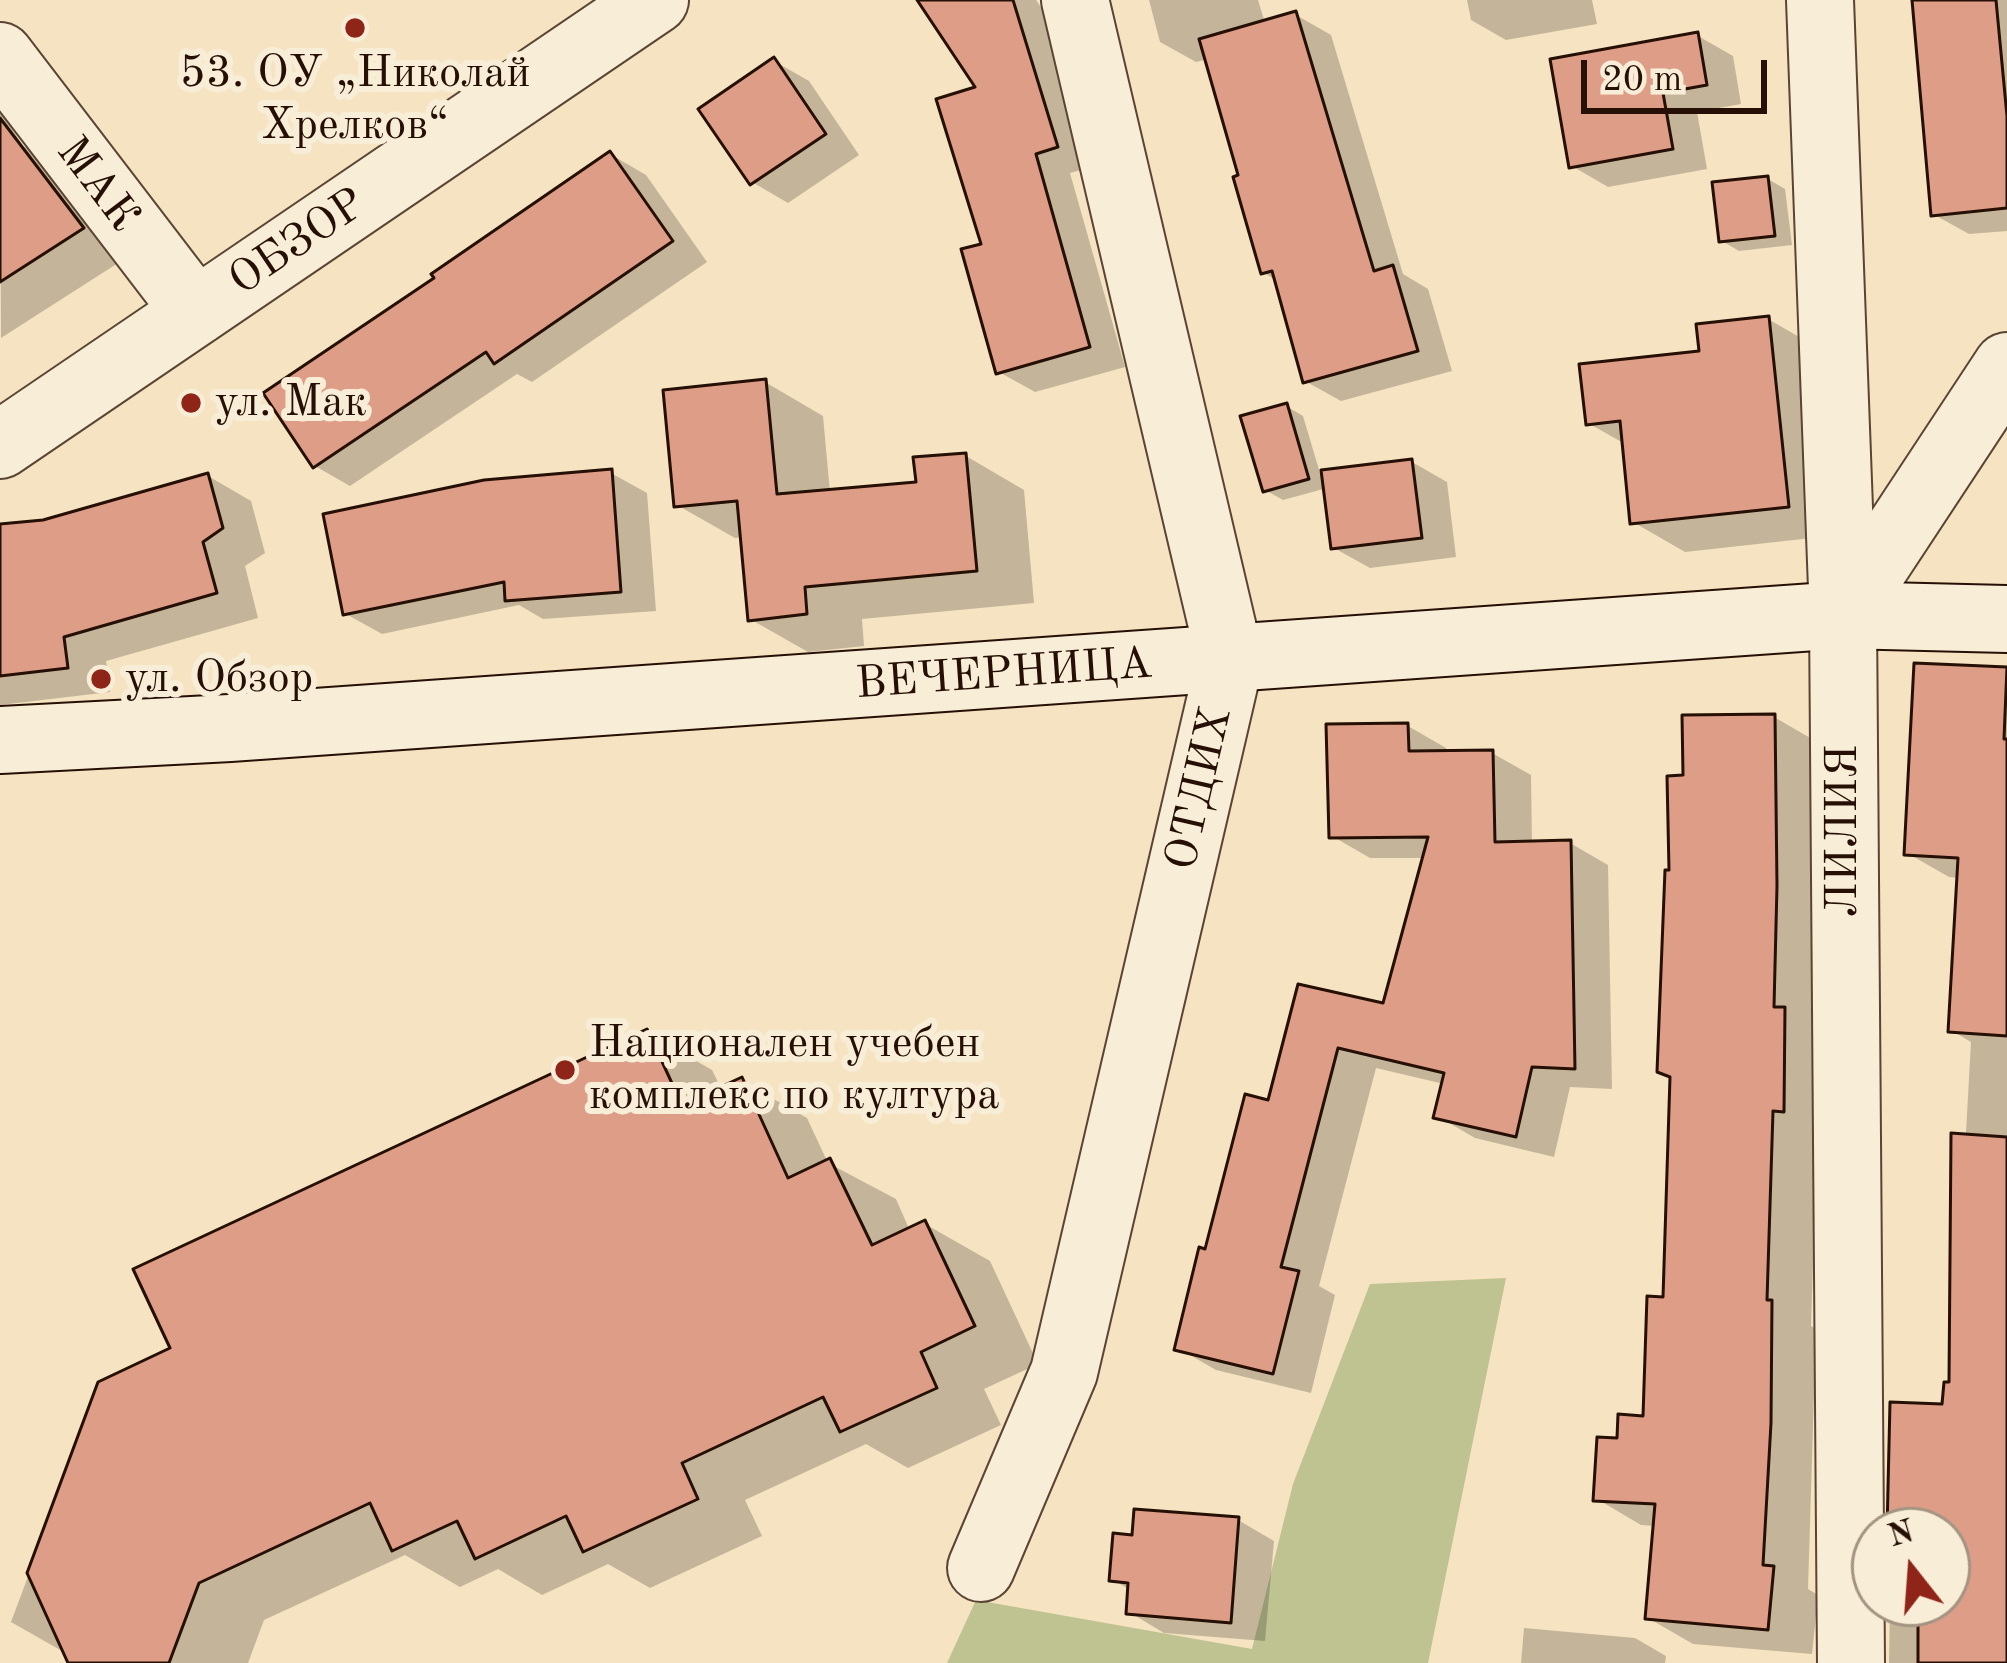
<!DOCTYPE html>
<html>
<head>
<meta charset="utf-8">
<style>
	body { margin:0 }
	#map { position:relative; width:2007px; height:1663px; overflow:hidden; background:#f5e3c1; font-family:"Old Standard TT",serif }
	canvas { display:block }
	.north { position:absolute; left:1851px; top:1507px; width:120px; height:120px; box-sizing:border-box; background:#f8edd7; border:3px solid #a49483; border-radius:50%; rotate:343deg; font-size:33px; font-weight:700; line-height:48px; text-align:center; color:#260f05 }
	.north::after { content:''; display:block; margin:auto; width:42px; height:54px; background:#8f2418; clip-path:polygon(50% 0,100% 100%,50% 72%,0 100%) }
	.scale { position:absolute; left:1581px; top:60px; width:186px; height:54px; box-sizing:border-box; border:6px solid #260f05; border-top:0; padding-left:15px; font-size:36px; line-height:42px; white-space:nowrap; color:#260f05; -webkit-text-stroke:9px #f8edd7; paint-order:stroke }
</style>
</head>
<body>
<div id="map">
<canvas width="2007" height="1663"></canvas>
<div class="north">N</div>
<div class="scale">20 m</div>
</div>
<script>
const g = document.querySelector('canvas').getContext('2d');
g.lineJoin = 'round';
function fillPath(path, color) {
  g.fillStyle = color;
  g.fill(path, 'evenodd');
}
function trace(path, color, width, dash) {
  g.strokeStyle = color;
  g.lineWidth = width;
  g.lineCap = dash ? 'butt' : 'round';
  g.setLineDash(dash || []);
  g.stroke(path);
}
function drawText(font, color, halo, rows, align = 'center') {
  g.font = font + ' "Old Standard TT",serif';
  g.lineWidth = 12;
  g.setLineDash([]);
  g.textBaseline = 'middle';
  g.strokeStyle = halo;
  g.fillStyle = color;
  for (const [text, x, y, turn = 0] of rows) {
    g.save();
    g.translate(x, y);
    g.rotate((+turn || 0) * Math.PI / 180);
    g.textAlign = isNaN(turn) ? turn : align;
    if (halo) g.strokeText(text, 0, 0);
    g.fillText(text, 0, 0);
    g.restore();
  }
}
const green = new Path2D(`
	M1506,1278L1428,1663H947L976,1600L1252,1649L1293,1484L1370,1284Z`);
const shadow = new Path2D(`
	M920,0H1036L1056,29L1092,167L1070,173L1125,367L1035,392L999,372L984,246L980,89Z
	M1149,0H1258L1265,23L1296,15L1331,35L1403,274L1428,289L1452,371L1341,401L1305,381L1277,281L1263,272L1242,177L1208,59L1196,62L1160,42Z
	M1467,0H1592L1597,24L1506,40L1471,20Z
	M1915,0H2007V231L1969,234L1933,214Z
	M1698,36L1733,56L1741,104L1697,112L1707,169L1608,187L1572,166Z
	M774,61L809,81L859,155L788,203L752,182Z
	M0,110L23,146L63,169L129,256L1,338Z
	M610,154L646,175L707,262L532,382L517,374L350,486L315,466Z
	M1768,179L1785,189L1792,245L1739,251L1722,241Z
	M1768,319L1820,349L1839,535L1685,552L1633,522L1625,444L1588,423Z
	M765,382L823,416L830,492L919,484L966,456L1024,490L1034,603L862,619L864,646L808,652L750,619L743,537L735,538L677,505Z
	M1286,406L1303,416L1320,473L1412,462L1447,482L1456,557L1370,568L1334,548L1327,488L1283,500L1265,490Z
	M611,473L647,493L656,611L543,619L519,605L382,634L346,614Z
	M208,476L251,501L265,553L245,566L258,618L106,661L110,692L0,705V527L43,523Z
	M1917,666L2007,670V1663H1889L1890,1603H1947V1531H1891L1893,1405L1945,1407L1952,1385L1971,1042L1951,1030L1960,878L1949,877L1907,853Z
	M1774,717L1819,743L1817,1136L1811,1326L1816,1329L1808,1589L1818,1595L1812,1654L1693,1644L1648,1618L1656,1526L1641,1525L1597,1499L1620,1442L1646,1419L1666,1300L1673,1078L1672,873L1686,778Z
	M1408,726L1446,748V753H1492L1531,775L1532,844L1570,843L1608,865L1612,1089L1570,1087L1554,1157L1475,1138L1437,1116L1444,1084L1376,1068L1319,1286L1335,1295L1311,1393L1216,1370L1178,1348L1207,1252L1270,1104L1386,1007L1426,858H1370L1332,836Z
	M647,1033L712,1070L722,1090L742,1081L807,1118L828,1163L896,1199L910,1231L925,1224L990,1261L1038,1364L984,1389L1001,1425L908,1468L866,1444L745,1500L762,1536L650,1588L608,1564L542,1595L498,1569L460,1587L405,1555L264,1620L248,1663H66L69,1655L11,1622L100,1384L174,1350Z
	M1238,1520L1274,1541L1265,1641L1164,1633L1129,1612L1130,1590L1112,1579L1135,1538Z
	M1524,1628L1635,1638L1666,1656L1665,1663H1521Z`);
const building = new Path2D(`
	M917,0H1013L1058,147L1036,154L1090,347L996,374L961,249L981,244L936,99L975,87Z
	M1912,0H1996L2007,116V208L1931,216Z
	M1296,11L1374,271L1393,265L1418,351L1303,383L1272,271L1261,274L1233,177L1238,175L1199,39Z
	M1698,32L1707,85L1663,93L1673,149L1569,168L1550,59Z
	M774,57L826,134L750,185L698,109Z
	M0,118L84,228L0,282Z
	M610,151L673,241L494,364L486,352L313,468L263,393L434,278L431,274Z
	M1768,176L1775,236L1719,242L1712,182Z
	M1769,316L1789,507L1630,524L1620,421L1586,425L1579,364L1699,351L1696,324Z
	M766,379L777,494L916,482L913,457L966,453L977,571L805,587L807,614L748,621L737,501L674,507L663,390Z
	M1287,403L1309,479L1263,492L1240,416Z
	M1412,459L1422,538L1331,549L1321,470Z
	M612,469L621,592L505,601L504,582L343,615L323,514L484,480Z
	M208,473L223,528L203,542L217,593L64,637L68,668L0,676V524L43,520Z
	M1914,663L2007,667L2004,739H2007V1036L1948,1032L1958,858L1904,855Z
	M1775,714L1777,886L1774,1007H1785L1784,1112L1773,1111L1767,1300H1772L1771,1423L1763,1565L1774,1566L1768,1630L1645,1619L1655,1504L1593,1501L1597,1437L1617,1438L1618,1414L1643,1416L1647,1296L1663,1297L1670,1077L1657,1072L1665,870H1669L1667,776L1683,775L1682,715Z
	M1408,723L1409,751L1493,750L1495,842L1571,840L1575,1069L1532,1067L1516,1137L1433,1118L1444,1073L1338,1048L1281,1267L1299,1271L1273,1374L1174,1350L1199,1247L1205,1249L1245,1094L1268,1100L1298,984L1383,1003L1428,837L1329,838L1326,724Z
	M647,1029L682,1105L742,1077L788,1178L830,1158L872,1245L925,1220L975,1326L921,1352L937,1388L840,1432L823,1397L682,1463L698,1499L583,1552L566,1516L475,1559L457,1521L392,1551L370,1503L199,1583L169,1663H68L27,1573L98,1382L170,1348L133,1269Z
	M1951,1133L2007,1137V1663H1918V1603H1947V1531H1887L1890,1402L1942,1404L1944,1382H1949Z
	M1134,1509L1239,1517L1231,1623L1126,1614L1128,1583L1109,1581L1113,1533L1132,1535Z`);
const street = new Path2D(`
	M1820,0L1843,615L1851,1663
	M0,56L196,312
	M0,445L655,0
	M1843,615L2007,366
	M981,1568L1064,1372L1230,659L1075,0`);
const secondary = new Path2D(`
	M0,740L230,728L1843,615L2007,619`);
const markers = [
	[355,28,12,"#8f2418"],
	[191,403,12,"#8f2418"],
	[101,679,12,"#8f2418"],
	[565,1070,12,"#8f2418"]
];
const poiNames = [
	["53. ОУ „Николай",355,74,"center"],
	["Хрелков“",355,126,"center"],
	["ул. Мак",215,403],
	["ул. Обзор",125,679],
	["Национален учебен",589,1044],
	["комплекс по култура",589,1096]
];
const streetNames = [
	["МАК",97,185,53],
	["ОБЗОР",298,243,-34],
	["ВЕЧЕРНИЦА",1004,675,-4],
	["ОТДИХ",1200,789,-77],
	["ЛИЛИЯ",1844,831,-90]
];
fillPath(green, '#bfc391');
fillPath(shadow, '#0003');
fillPath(building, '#dd9d87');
trace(building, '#260f05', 3);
trace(street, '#5a4434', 70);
trace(secondary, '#260f05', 70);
trace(street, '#f8edd7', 66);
trace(secondary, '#f8edd7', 66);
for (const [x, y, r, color] of markers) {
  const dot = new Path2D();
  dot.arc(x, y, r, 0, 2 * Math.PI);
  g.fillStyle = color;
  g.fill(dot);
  trace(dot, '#f8edd7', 4.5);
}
drawText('45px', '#260f05', '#f8edd7', poiNames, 'left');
drawText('45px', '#260f05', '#f8edd7', streetNames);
</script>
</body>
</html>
